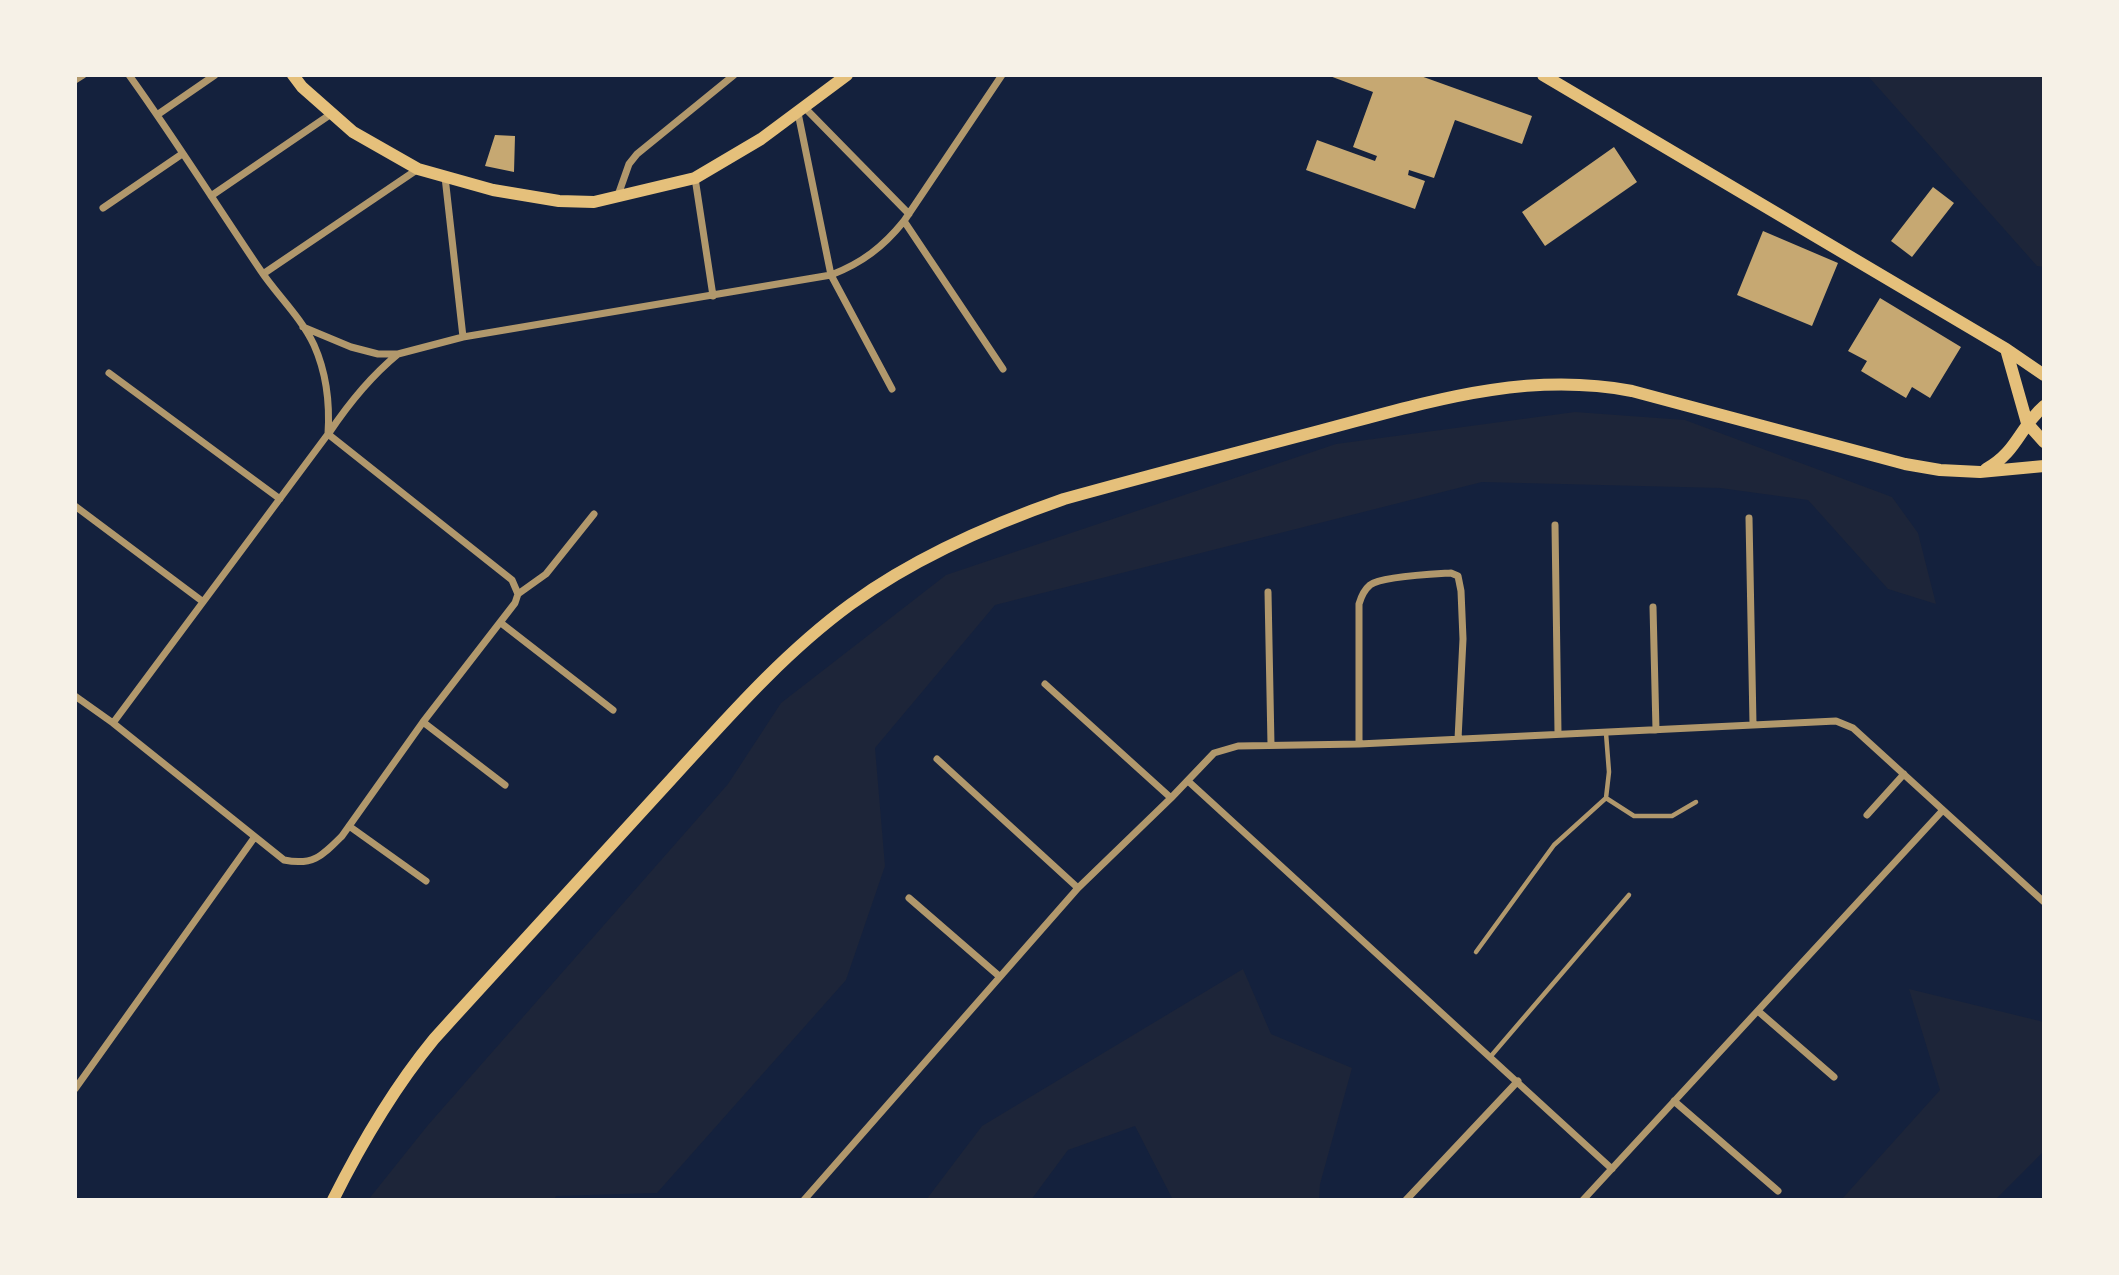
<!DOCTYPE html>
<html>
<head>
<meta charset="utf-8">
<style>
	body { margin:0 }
	#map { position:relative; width:2119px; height:1275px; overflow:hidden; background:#14213d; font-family:Arial,sans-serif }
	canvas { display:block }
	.frame { position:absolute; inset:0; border:77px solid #f6f1e7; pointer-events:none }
</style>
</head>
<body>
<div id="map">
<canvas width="2119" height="1275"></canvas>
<div class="frame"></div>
</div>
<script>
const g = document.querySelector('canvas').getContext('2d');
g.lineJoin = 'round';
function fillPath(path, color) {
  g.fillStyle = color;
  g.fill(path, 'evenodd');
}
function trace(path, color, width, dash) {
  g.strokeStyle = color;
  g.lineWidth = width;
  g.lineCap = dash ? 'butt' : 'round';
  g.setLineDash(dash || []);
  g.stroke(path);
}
const green = new Path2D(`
	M1867,75H2044V267L2037,266Z
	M1575,412L1685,420L1892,497L1918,533L1936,604L1888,589L1808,500L1720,488L1482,482L995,605L875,748L885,866L846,980L657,1193L556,1196L554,1200H368L428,1125L728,784L781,703L946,575L1336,444Z
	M1243,969L1271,1034L1352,1068L1320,1184L1319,1200H1173L1135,1126L1068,1150L1031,1200H926L982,1126Z
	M1909,989L2044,1022V1151L1995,1200H1841L1940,1090Z`);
const building = new Path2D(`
	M1327,75H1418L1532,116L1522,144L1455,120L1434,178L1409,170L1408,175L1425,181L1415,209L1306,170L1317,140L1375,161L1377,156L1353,147L1373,92Z
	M495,135L515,136L514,172L485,166Z
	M1614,147L1637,182L1545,246L1522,212Z
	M1933,187L1954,203L1912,257L1891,241Z
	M1763,231L1838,263L1812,326L1737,295Z
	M1880,298L1961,347L1930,398L1912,387L1906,398L1861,371L1867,361L1848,351Z`);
const service = new Path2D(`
	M1606,798L1634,816H1672L1696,802
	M1476,952L1554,845L1606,798L1609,772L1606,733
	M1491,1056L1629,895`);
const minor = new Path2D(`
	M129,75C175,139 217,206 261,271C277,295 301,317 314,345C326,372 330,404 328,434
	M75,80L83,75
	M805,108L909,214
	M798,113L831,275L892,389
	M157,115L215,75
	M445,177L463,337
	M695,178L713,296
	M211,196L331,114
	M617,198L629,164L637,154L734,75
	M103,208L182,154
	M904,221L1003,369
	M263,274L418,169
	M303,327L351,347L378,354H398L463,337L831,275C862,263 883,247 904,221L1002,75
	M109,373L280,499
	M329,433C349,403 370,377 398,354
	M75,506L202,601
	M1749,518L1753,724
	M1555,525L1558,733
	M1268,592L1271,745
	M518,594L546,574L594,514
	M1653,607L1656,730
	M501,623L613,710
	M1045,684L1171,798
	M75,696L113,723L284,860C313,866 322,856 342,836L423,722L515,603L518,594L512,580L328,434L113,723
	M423,722L505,785
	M1359,744V604C1361,597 1364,590 1370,585C1382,576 1435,574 1451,573L1458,576L1461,591L1463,639L1458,739
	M937,759L1078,888
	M1188,781L1612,1169
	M1867,815L1904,774
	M349,826L426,881
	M909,898L999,976
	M1758,1011L1834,1077
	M75,1089L254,838
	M1674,1101L1778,1191
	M804,1200L1078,888L1171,798L1214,753L1238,746L1359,744L1836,721L1853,728L2044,902
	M1406,1200L1518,1081
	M1583,1200L1943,810`);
const secondary = new Path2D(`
	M293,75L302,87L353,132L418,169L493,190L559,201L594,202L695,178L761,139L847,75
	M1543,75L2006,349L2044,375
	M2006,349L2027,423L2044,442
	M1986,469C2017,452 2019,428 2044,406
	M333,1200C362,1142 393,1089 434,1039C507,958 581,878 655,797C717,730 777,658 851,604C913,559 992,524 1064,499C1147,476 1231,454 1315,432C1422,404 1521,370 1632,391L1905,464L1940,470L1980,472L2044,466`);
fillPath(green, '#1d2539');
fillPath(building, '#c6a872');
trace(service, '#b1986c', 4.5);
trace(minor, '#b1986c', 7);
trace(secondary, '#e5c07b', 12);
</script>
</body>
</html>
